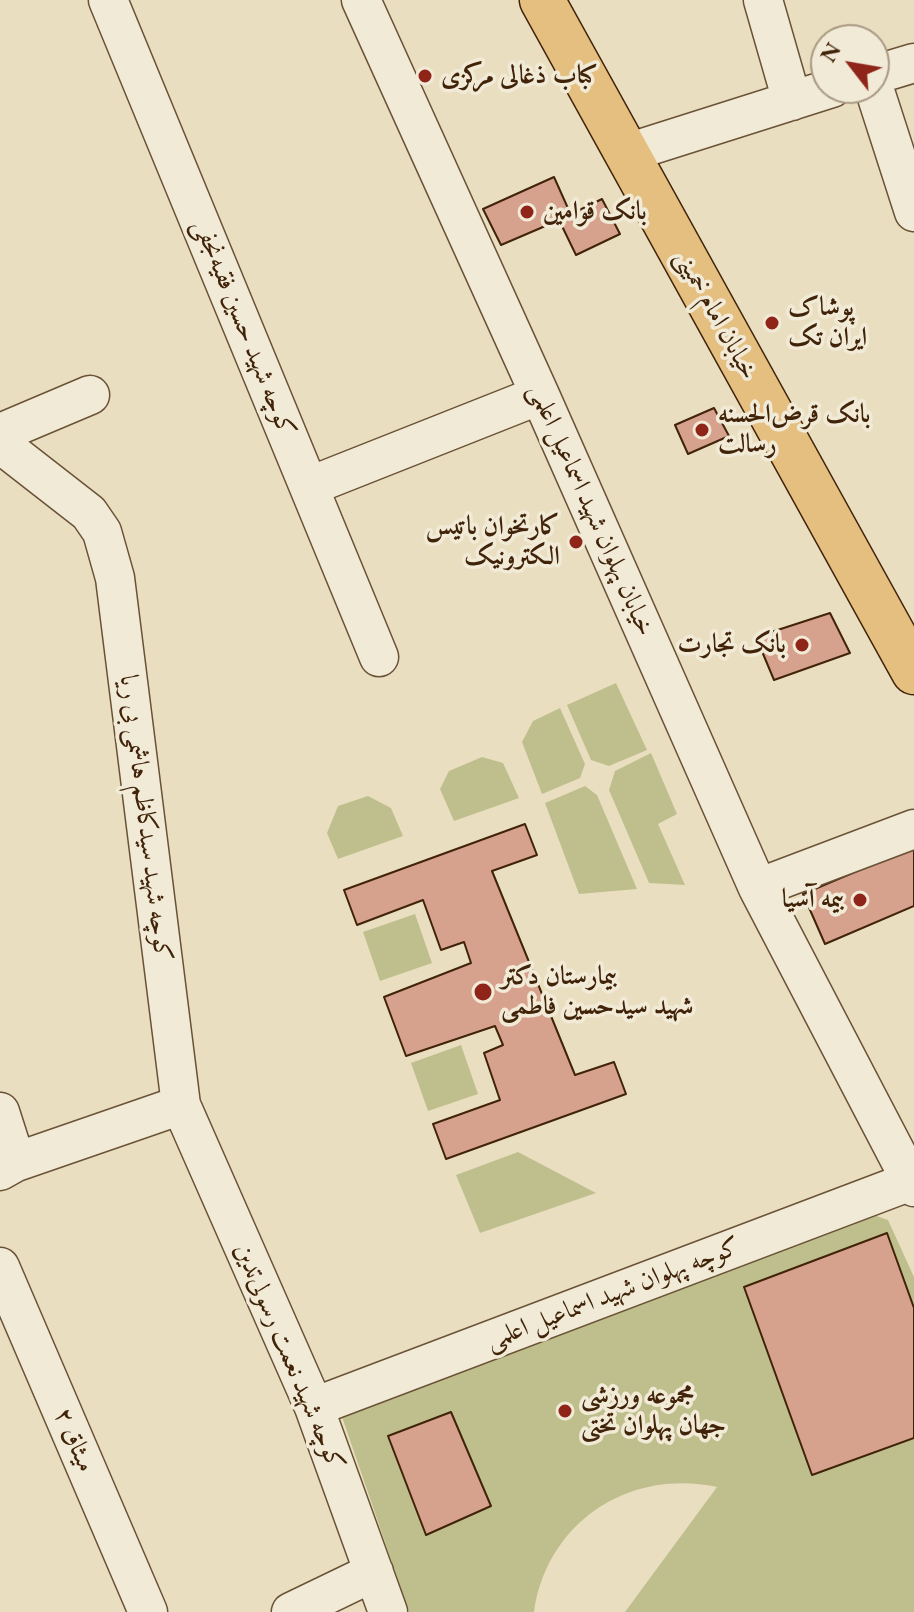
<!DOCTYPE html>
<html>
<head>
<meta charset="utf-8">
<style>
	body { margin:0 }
	#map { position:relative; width:914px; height:1612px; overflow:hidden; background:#eadec1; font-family:"EB Garamond",serif }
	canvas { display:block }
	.north { position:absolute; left:810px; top:24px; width:80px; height:80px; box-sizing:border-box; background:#f1ead7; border:2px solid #aa9a84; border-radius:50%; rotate:301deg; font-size:22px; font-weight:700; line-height:32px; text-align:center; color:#402308 }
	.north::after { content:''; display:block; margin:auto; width:28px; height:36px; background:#8f2418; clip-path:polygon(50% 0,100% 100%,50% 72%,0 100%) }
</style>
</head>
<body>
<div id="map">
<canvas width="914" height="1612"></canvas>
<div class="north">N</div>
</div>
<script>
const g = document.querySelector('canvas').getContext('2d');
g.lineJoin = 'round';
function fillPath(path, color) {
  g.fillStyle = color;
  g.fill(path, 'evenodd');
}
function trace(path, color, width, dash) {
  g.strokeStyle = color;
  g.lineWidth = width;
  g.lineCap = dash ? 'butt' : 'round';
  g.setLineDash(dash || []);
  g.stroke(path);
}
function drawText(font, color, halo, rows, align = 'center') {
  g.font = font + ' "EB Garamond",Amiri,serif';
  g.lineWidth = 7;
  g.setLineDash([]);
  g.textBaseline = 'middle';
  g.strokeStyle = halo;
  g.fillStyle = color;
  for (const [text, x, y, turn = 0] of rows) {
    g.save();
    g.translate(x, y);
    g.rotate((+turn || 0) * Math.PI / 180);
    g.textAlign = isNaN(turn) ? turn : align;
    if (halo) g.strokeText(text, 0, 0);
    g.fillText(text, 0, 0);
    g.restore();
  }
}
const green = new Path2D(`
	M616,683L647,750L609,766L591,760L567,705Z
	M560,708L585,764L580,778L542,794L522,742L533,721Z
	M651,753L677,814L658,824L685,885L649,883L609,790L615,771Z
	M482,757L503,763L519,798L454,821L440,789L449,771Z
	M585,786L597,795L637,889L579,894L545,803Z
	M368,796L391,808L403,836L338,859L327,833L338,806Z
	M415,914L432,963L380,981L363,932Z
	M461,1045L478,1094L428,1111L411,1063Z
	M518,1152L596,1193L480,1233L456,1175Z
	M859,1210L888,1220L914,1277V1308L887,1234L744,1287L812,1475L914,1438V1612H625L717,1487C629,1468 547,1522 534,1612H409L340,1411ZM451,1412L491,1506L426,1535L388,1436Z`);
const building = new Path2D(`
	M554,177L571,215L501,245L483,209Z
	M602,199L620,234L576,255L559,220Z
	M714,408L729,436L688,454L675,425Z
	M830,613L850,653L774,680L756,637Z
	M525,824L537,855L492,871L575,1075L614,1062L626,1094L446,1159L433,1124L500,1100L484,1053L503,1045L495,1026L406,1056L384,997L471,963L464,942L441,950L423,900L357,925L344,890Z
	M914,847V906L825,944L803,894Z
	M887,1233L914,1308V1438L812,1475L744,1287Z
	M451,1412L491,1506L426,1535L388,1436Z`);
const minor = new Path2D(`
	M108,0L379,657
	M361,0L540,395L758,888L914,1187
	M763,0L792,101
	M874,75L914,63
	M874,88L914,212
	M627,153L832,88
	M0,433L90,395
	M0,442L12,453L89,513L102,532L115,578L181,1105L314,1407L388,1612
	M310,486L540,395
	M758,888L914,829
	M0,1112L16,1162
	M0,1171L16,1162L181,1105
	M0,1267L148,1612
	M314,1407L911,1181
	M291,1612L374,1572`);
const major = new Path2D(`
	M542,0L914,672`);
const markers = [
	[425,76,8,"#8f2418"],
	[527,212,8,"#8f2418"],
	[772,323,8,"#8f2418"],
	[702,430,8,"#8f2418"],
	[576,542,8,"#8f2418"],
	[802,645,8,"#8f2418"],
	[860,900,8,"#8f2418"],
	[483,992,10,"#8f2418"],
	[565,1411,8,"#8f2418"]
];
const poiNames = [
	["کباب ذغالی مرکزی",441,76],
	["بانک قوامین",543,212],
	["پوشاک",788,308],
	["ایران تک",788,338],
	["بانک قرض‌الحسنه",718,415],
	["رسالت",718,445],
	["کارتخوان باتیس",560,527,"right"],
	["الکترونیک",560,557,"right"],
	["بانک تجارت",786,645,"right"],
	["بیمه آسیا",844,900,"right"],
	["بیمارستان دکتر",501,977],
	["شهید سیدحسین فاطمی",501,1007],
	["مجموعه ورزشی",581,1396],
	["جهان پهلوان تختی",581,1426]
];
const streetNames = [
	["خیابان امام خمینی",716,315,61],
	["کوچه شهید حسین فقیه‌نجفی",244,328,68],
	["خیابان پهلوان شهید اسماعیل اعلمی",591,510,66],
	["کوچه شهید سیدکاظم هاشمی بی ریا",145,818,83],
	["کوچه پهلوان شهید اسماعیل اعلمی",613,1294,-21],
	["کوچه شهید نعمت رسولی‌تدین",289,1357,67],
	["میثاق ۲",74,1440,67]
];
fillPath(green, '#bfbf8d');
fillPath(building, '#d6a28d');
trace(building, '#402308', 2);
trace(minor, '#6a5236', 41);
trace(major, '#402308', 47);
trace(minor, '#f1ead7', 38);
trace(major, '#e5bf80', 44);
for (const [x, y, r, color] of markers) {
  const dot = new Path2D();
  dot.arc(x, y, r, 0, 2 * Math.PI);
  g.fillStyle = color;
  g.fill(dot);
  trace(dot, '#f1ead7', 3);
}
drawText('bold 26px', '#402308', '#f1ead7', poiNames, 'left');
drawText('26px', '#402308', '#f1ead7', streetNames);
</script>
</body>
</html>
